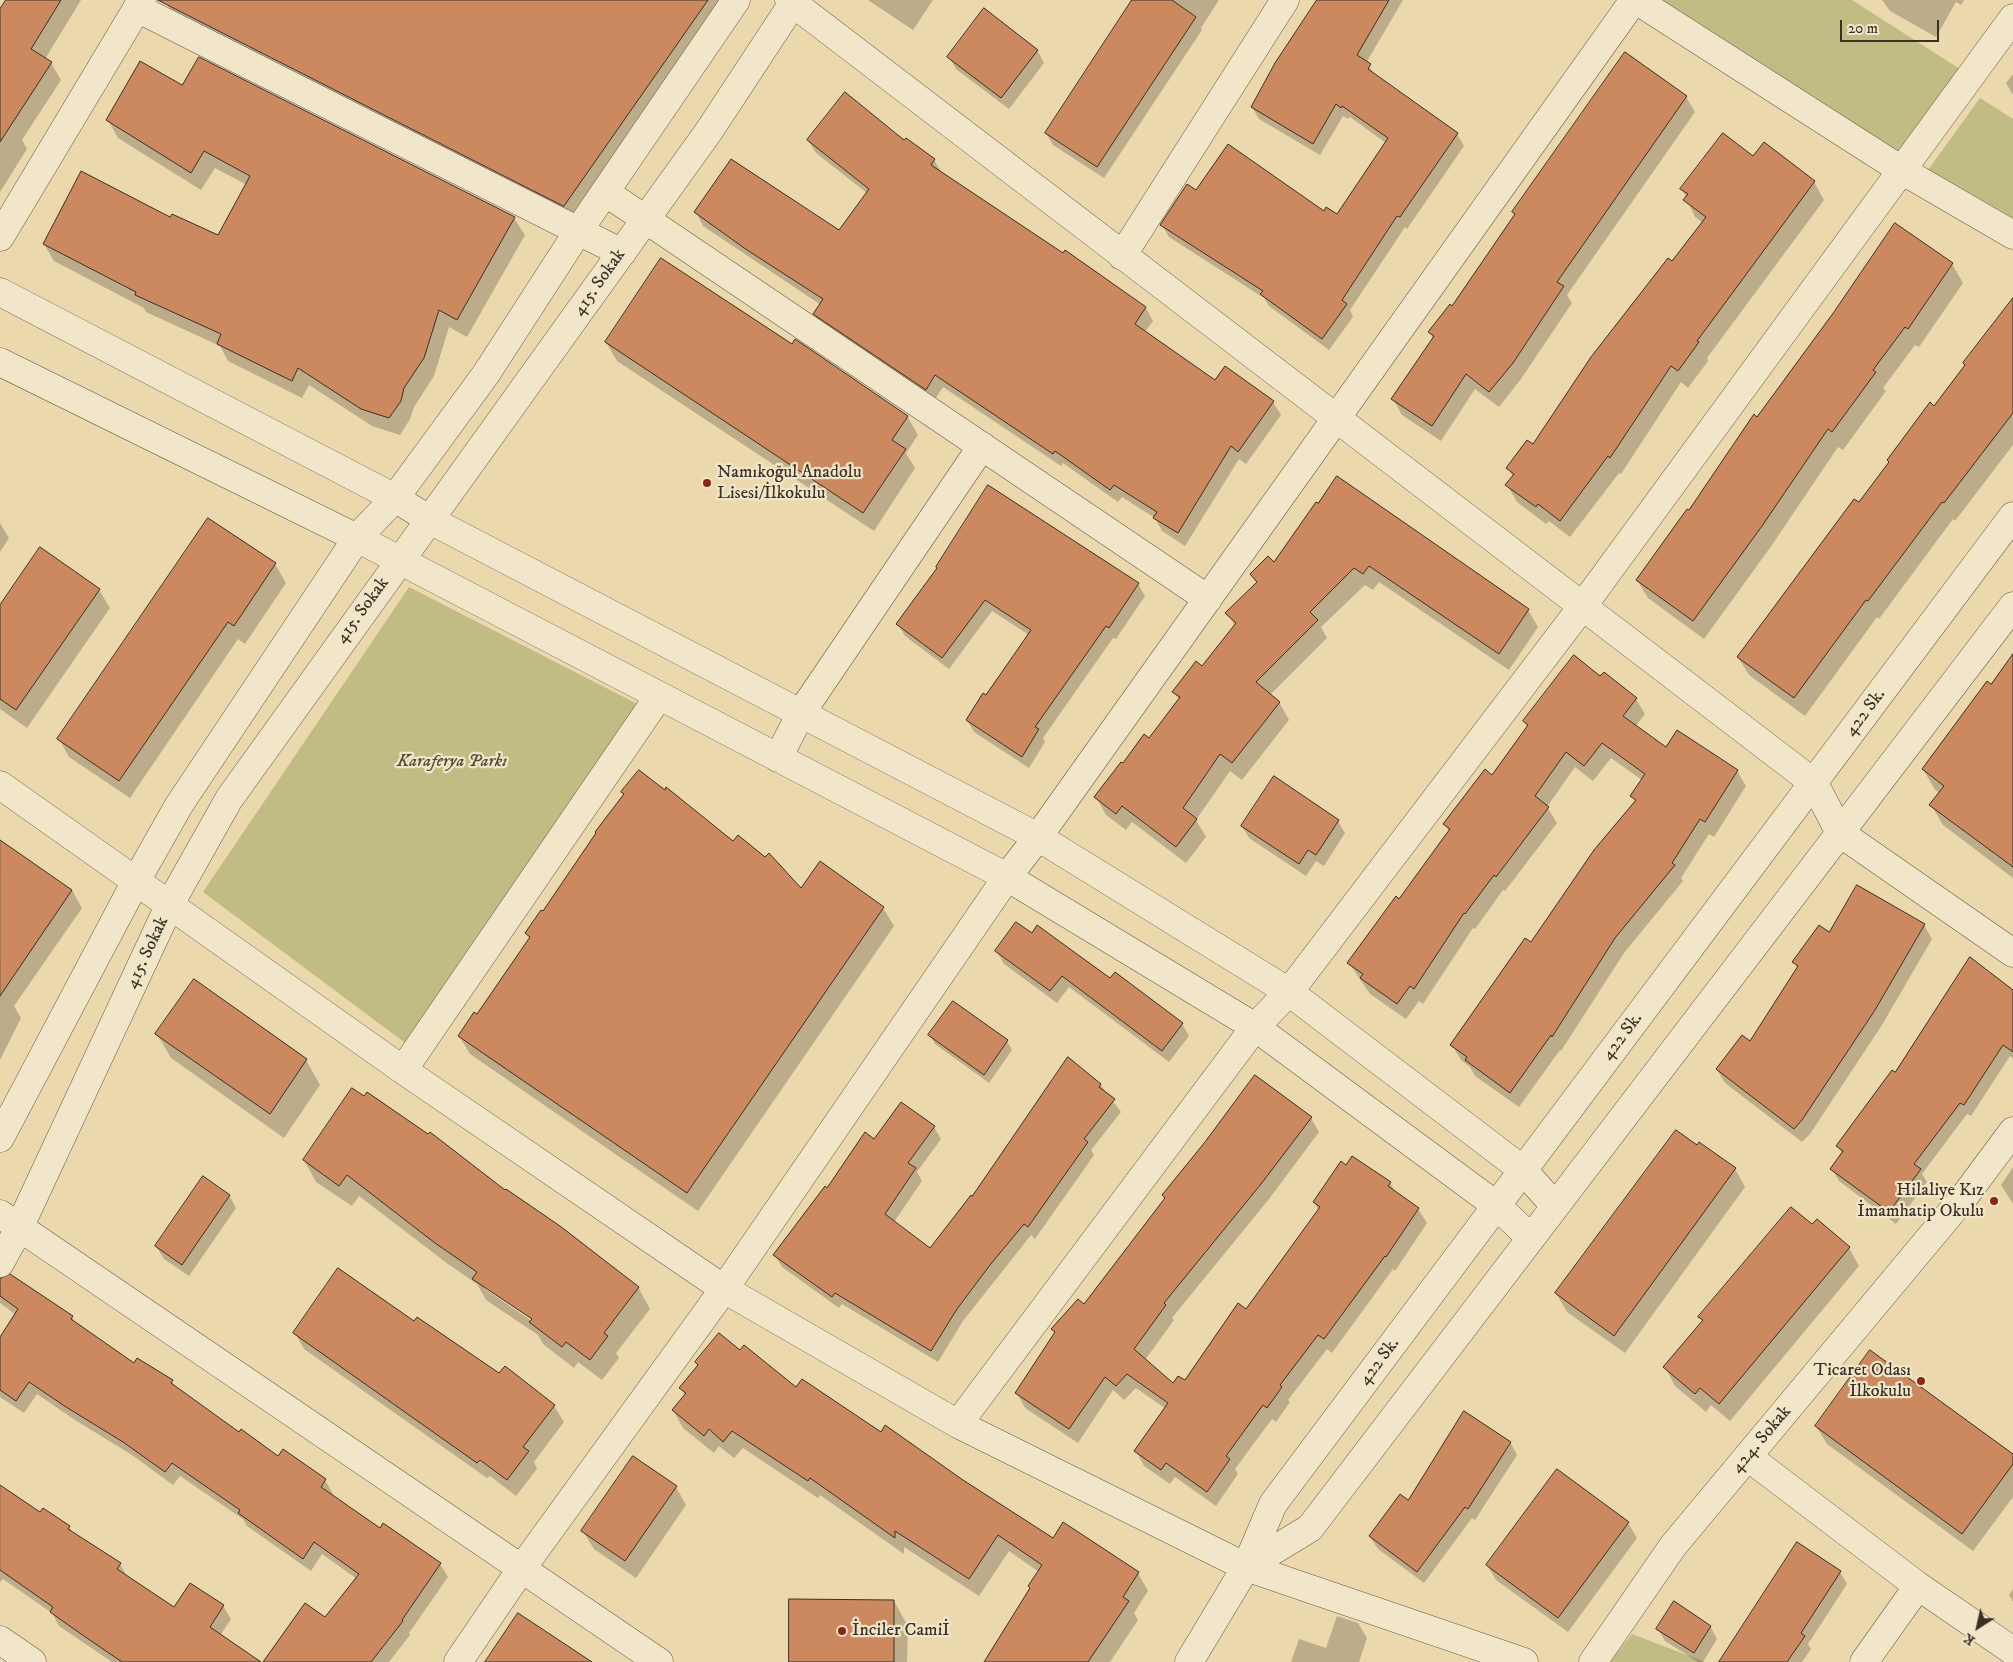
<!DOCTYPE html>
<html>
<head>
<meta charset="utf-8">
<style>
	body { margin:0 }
	#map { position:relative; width:2013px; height:1662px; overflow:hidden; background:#ebd8ad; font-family:"IM FELL DW Pica",serif }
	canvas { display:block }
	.north { position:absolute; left:1953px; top:1602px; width:50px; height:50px; -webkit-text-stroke:4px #f2e6ca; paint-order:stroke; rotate:215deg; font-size:14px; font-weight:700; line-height:20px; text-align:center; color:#3a3024 }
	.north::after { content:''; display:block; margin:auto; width:18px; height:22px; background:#3a3024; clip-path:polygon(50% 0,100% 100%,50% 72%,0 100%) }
	.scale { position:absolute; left:1840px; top:20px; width:99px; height:22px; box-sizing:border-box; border:2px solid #3a3024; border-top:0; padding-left:6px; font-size:15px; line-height:18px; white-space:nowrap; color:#3a3024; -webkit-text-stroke:4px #f2e6ca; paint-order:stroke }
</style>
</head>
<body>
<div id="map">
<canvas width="2013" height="1662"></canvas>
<div class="north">K</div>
<div class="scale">20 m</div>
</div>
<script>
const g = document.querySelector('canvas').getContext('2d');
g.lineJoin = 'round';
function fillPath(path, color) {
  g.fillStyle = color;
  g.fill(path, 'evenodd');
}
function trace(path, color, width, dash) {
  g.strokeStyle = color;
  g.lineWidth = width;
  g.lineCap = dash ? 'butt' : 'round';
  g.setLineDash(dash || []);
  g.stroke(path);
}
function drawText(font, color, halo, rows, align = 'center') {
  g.font = font + ' "IM FELL DW Pica",serif';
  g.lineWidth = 4.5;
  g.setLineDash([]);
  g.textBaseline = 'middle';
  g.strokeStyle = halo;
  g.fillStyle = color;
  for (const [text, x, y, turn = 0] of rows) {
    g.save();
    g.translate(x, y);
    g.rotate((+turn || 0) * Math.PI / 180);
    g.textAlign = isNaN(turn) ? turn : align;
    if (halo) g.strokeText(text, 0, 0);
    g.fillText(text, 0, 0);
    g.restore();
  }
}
const green = new Path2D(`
	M1662,0H1852L1960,69L1898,153Z
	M1980,98L2013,119V219L1928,170Z
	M409,587L649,710L416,1051L203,892Z
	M1632,1634L1705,1662H1610Z`);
const shadow = new Path2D(`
	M7,0H81L45,59L51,63L61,80L22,140L27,149L0,192V12Z
	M169,0H739L578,230L181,28L167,4Z
	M868,0H933L913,30Z
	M1134,0H1219L1201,28L1202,30L1104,178L1053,145L1046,133Z
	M1326,0H1403L1366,63L1376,76L1457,134L1464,146L1407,229L1405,227L1350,310L1353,317L1329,350L1269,306L1264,298L1169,237L1162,225L1197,192L1337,216L1386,143L1350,117L1348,119L1343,116L1320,155L1259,119L1252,107Z
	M1882,0H1964L1961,5L1956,2L1936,37L1890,11Z
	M1037,50L1044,63L1009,109L956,69L949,57Z
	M2013,74V95L2006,83Z
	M182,87L514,218L525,235L467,337L449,327L434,376L414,407L410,419L400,435L372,426L309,385L302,398L228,361L220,346L146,312L144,308L54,261L44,244L171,218L219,237L247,185L215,168L201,190L118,138L108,120Z
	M1686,97L1695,112L1567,295L1572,303L1521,379L1499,407L1475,389L1441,441L1402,415L1393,399L1433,339L1430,332L1452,307L1515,215L1513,212Z
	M808,140L904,142L934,160L942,173L1064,255L1066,252L1146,308L1153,321L1145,332L1216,382L1273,402L1281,415L1246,464L1239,459L1185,546L1162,531L1155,518L1122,497L1118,502L1063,463L1061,466L943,387L933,402L822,327L814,314L821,305L703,226L696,212L839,231L867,193L816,153Z
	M1754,158L1814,182L1824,200L1707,358L1708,361L1688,388L1681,382L1621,474L1619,473L1570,537L1549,521L1546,524L1517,502L1507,485L1513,477L1508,468L1534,446L1703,223L1695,217L1682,189Z
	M1952,264L1963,283L1919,347L1915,345L1883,388L1886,391L1843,450L1838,447L1772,545L1704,639L1648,598L1637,580L1757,418Z
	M2013,300V445L1955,521L1953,519L1879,619L1877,617L1805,716L1749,675L1738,657L1934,408Z
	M606,342L792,346L907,416L918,435L906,453L915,468L874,531L617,361Z
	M1316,503L1528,610L1538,627L1509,670L1379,582L1373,590L1365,585L1321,627L1327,638L1270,695L1279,702L1289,720L1242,780L1230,771L1196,820L1206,837L1186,863L1132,822L1126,830L1106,815L1096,797L1149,739L1179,700L1174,692L1203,668L1235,626L1227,613L1257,584L1251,574L1274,564Z
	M209,519L275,564L286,583L245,644L238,639L130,798L69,757L59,739Z
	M0,523L9,538L0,552Z
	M41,549L99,590L110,608L27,728L0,709V607Z
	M938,568L1138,584L1145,596L1116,639L1113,638L1043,738L1045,742L1029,768L974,732L967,720L1029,635L992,611L949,669L905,636L898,624Z
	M2013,656V878L1943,825L1931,805L1940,793L1935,790L1923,769Z
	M1600,678L1636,699L1645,714L1635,727L1666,748L1677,732L1737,771L1746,786L1714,837L1709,834L1681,878L1683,881L1624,953L1561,1051L1560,1050L1519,1107L1475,1076L1470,1067L1461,1060L1452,1045L1532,944L1636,803L1632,796L1642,780L1611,758L1593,781L1575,767L1547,807L1557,823L1505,891L1503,890L1475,929L1473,928L1423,1004L1419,1001L1406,1019L1370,994L1349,963L1400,900L1449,832L1445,824L1492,776L1528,728L1524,721Z
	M623,792L734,842L802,890L883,908L894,926L698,1211L470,1054L459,1036L478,1016L530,939L526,933L543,913L625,796Z
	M1338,821L1345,833L1324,866L1316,861L1306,876L1249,838L1242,826Z
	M0,842L72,890L82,908L14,1006L21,1018L0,1060Z
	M1924,925L1932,939L1882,1025L1810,1134L1802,1142L1725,1083L1717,1070L1751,1043L1798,969L1794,962L1829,934Z
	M997,952L1110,979L1115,973L1182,1024L1189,1036L1169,1062L1069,987L1057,1003L1004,964Z
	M194,981L306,1060L320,1085L284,1138L171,1058L157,1034Z
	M2013,991V1058L2010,1056L1971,1116L1967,1114L1922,1174L1927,1182L1896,1224L1839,1181L1832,1169L1842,1154L1838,1146L1895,1074Z
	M930,1035L1007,1041L1012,1050L989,1083L935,1044Z
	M1100,1084L1121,1112L1091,1150L1094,1155L1035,1239L1031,1235L963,1321L938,1362L842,1304L839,1308L782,1267L775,1255L827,1189L874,1140L934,1127L941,1139L917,1172L922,1181L894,1222L930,1250L973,1198Z
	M1311,1118L1319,1132L1269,1199L1172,1318L1174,1320L1145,1360L1174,1385L1185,1382L1246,1311L1319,1211L1314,1202L1390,1183L1396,1193L1418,1209L1427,1223L1395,1271L1393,1269L1332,1353L1327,1349L1288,1400L1290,1402L1276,1422L1272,1419L1235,1469L1238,1474L1216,1506L1175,1477L1170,1484L1144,1466L1136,1451L1166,1409L1136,1388L1124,1400L1113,1390L1078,1443L1025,1408L1017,1393L1055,1334L1053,1330L1084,1306L1166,1200L1163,1196Z
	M1697,1147L1735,1169L1745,1187L1625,1353L1567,1312L1556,1293Z
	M304,1160L506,1192L638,1287L650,1309L616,1353L619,1358L602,1380L578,1362L574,1368L543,1344L538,1335L486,1300L477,1284L448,1264L359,1196L352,1206L316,1182ZM485,1286L538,1322L536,1324L485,1289Z
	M2013,1167V1204L2001,1185Z
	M229,1195L236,1208L189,1276L164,1259L156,1246Z
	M1812,1226L1849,1248L1859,1266L1730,1421L1711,1405L1706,1412L1675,1386L1665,1367L1703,1322L1700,1317Z
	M0,1280L72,1317L76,1324L134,1364L172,1381L175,1388L239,1434L278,1457L283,1451L325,1480L333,1494L331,1496L380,1530L384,1524L440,1564L448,1577L409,1633L410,1635L389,1662H265L326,1619L357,1579L322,1554L311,1571L247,1526L243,1519L180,1476L173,1485L132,1455L75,1420L37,1394L24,1413L0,1397V1339L16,1315L0,1303Z
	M414,1323L554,1406L564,1422L534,1462L537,1469L516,1496L490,1476L487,1478L304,1349L295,1333Z
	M740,1352L796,1389L881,1433L963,1481L1053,1539L1064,1524L1138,1573L1148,1591L1134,1613L1138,1620L1110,1662H986L1031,1590L1039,1572L1009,1551L979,1596L904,1547V1554L820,1495L818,1498L743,1448L734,1458L719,1446L714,1453L683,1428L673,1410L685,1396L681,1388Z
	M1816,1426L2013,1456V1497L1973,1551L1827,1444Z
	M1510,1442L1517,1455L1475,1520L1472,1518L1424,1583L1378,1549L1370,1537L1409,1501Z
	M0,1486L41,1514L69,1527L73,1533L120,1564L128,1578L175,1609L223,1606L231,1619L220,1636L259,1662H112L59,1626L52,1613L3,1579L0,1582Z
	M676,1487L686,1505L636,1578L594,1549L583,1531Z
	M1628,1523L1637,1538L1568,1632L1496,1580L1487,1565Z
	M1797,1544L1840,1572L1847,1584L1808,1644L1811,1649L1802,1662H1730Z
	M2013,1589V1602L2009,1595Z
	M894,1601L908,1626L907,1662H790Z
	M1337,1616L1358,1623L1367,1638L1359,1662H1291L1299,1639L1326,1648Z
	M1710,1626L1717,1639L1703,1662H1698L1665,1641L1658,1629Z`);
const building = new Path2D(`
	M6,0H61L31,49L52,62L0,142V9Z
	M158,0H708L564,206Z
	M1132,0H1172L1196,17L1097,167L1045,133Z
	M1317,0H1389L1357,55L1371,64L1368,69L1458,133L1400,217L1397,216L1342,300L1347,304L1322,339L1260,294L1263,291L1160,225L1187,184L1196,190L1228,144L1324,211L1326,207L1337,214L1388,138L1342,106L1341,108L1336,104L1313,144L1251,107L1275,63Z
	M984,8L1038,50L1001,98L947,57Z
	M1625,52L1687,96L1557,282L1564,286L1513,363L1489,392L1466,374L1432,426L1391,399L1434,336L1428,332L1450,304L1452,306L1515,214L1512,212Z
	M199,57L515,217L457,320L439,310L424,358L404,388L401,401L389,418L361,409L298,368L292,381L217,344L221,334L135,295L136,292L43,244L81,171L170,217L172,214L218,235L250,176L204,151L191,173L106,120L140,61L182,85Z
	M845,92L904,140L906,138L935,159L931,165L1063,253L1065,250L1146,307L1135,324L1215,380L1225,366L1274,401L1238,452L1231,446L1178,533L1153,518L1157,512L1114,485L1110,490L1055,451L1053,454L935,375L926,390L813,314L823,299L747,250L694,212L731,159L839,230L869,189L807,140Z
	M1723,133L1753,156L1764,142L1815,181L1697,341L1699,342L1678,371L1671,366L1610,458L1608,456L1560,521L1538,504L1536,507L1505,485L1514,474L1506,468L1527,440L1533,444L1591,357L1668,258L1672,261L1706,217L1683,200L1688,194L1680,189Z
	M1895,223L1953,263L1908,329L1905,327L1873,370L1876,372L1832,432L1828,429L1762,526L1693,621L1636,580L1687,509L1689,510L1754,414L1757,417L1834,312Z
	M661,258L792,344L795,339L908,416L892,440L906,449L863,513L605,342Z
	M2013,298V413L1944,503L1942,502L1868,601L1866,600L1794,698L1737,657L1854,499L1859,502L1889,462L1887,460L1930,402L1934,406L1965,365L1963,363Z
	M1337,476L1529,609L1499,654L1369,566L1363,574L1354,568L1310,612L1318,620L1256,682L1280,702L1232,763L1220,754L1183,808L1197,819L1176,847L1122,806L1116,814L1094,797L1121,762L1123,763L1144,734L1149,738L1180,697L1172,692L1196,661L1202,666L1236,623L1225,613L1257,582L1250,574L1268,556L1274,562L1316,502L1318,503Z
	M988,485L1139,583L1109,628L1106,626L1035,727L1039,729L1022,757L966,720L983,693L986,695L1031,630L985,600L942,658L896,624L937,568L936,567Z
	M208,518L276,563L234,626L228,622L119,781L57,739Z
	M40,547L100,589L16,710L0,699V605Z
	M2013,654V867L1929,805L1944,786L1922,769L1987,681L1991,684Z
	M1574,655L1600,676L1604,672L1637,698L1623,716L1666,747L1677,730L1738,770L1705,822L1700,819L1672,863L1675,865L1615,938L1552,1037L1551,1035L1510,1093L1465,1060L1467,1057L1450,1045L1525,938L1531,942L1594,850L1636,800L1630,796L1645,774L1602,743L1584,766L1566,752L1535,796L1549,807L1496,877L1494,875L1465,914L1464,913L1414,989L1410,986L1397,1004L1360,978L1363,974L1347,963L1396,896L1399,899L1444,837L1450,829L1443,824L1485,769L1492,775L1528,725L1523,721Z
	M639,770L665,790L666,787L733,841L738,835L765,857L769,853L801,888L820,861L884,907L687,1193L458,1036L474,1012L477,1014L530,937L525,933L541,910L543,911L596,833L595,832L624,794L621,792Z
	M1274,776L1339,820L1316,855L1308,850L1299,864L1241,826Z
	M0,840L72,890L0,996Z
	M1857,885L1925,924L1875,1010L1802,1120L1794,1129L1716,1069L1742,1035L1750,1041L1798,966L1792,962L1819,925L1829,932Z
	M1016,922L1032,933L1037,925L1110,978L1115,972L1183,1023L1162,1051L1062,976L1050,991L995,951Z
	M1970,957L2013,990V1052L2003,1045L1964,1105L1960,1103L1914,1164L1921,1169L1889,1212L1830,1169L1843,1151L1836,1146L1892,1070L1895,1072Z
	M194,979L307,1059L270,1114L155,1034Z
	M953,1001L1008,1040L984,1075L928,1035Z
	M1068,1057L1101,1084L1099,1087L1115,1099L1084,1139L1088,1142L1028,1227L1024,1224L990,1265L957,1309L931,1351L835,1293L832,1297L773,1255L825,1186L827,1188L865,1132L874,1139L901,1102L935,1126L908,1163L916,1168L885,1214L930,1248L971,1195L972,1196Z
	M1255,1075L1312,1117L1261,1184L1164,1303L1166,1305L1134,1349L1173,1383L1178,1376L1185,1380L1238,1303L1246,1309L1320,1207L1313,1202L1341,1161L1346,1165L1352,1156L1391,1182L1388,1186L1419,1208L1386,1257L1385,1256L1324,1339L1318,1335L1280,1385L1282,1387L1267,1408L1263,1405L1226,1456L1230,1459L1207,1492L1166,1463L1161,1470L1134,1451L1168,1403L1127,1374L1116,1386L1105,1377L1069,1429L1015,1393L1055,1332L1051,1329L1078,1299L1084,1304L1165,1198L1162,1195L1205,1142Z
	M352,1088L364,1096L367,1092L428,1134L430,1132L505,1190L506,1189L560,1226L639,1287L604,1333L608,1336L590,1360L566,1342L562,1347L529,1322L532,1319L472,1279L477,1272L435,1243L347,1175L339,1186L303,1160Z
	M1676,1130L1697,1145L1699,1142L1736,1168L1614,1336L1555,1293Z
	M203,1176L230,1195L182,1265L155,1246Z
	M1791,1207L1812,1224L1817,1219L1850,1247L1719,1404L1700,1388L1695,1394L1663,1367L1703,1320L1698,1317Z
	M338,1268L414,1321L417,1317L499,1373L505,1366L555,1405L523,1447L529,1451L507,1480L480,1460L477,1463L293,1333Z
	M10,1274L73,1316L71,1319L134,1363L137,1358L173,1380L171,1383L239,1432L241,1429L278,1456L283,1449L326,1479L321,1487L380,1528L383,1523L441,1563L402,1620L403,1621L371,1662H263L305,1603L325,1617L359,1574L314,1542L303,1559L238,1513L240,1510L172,1463L165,1472L123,1442L66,1407L29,1382L16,1401L0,1390V1337L18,1309L0,1296V1279Z
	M719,1333L740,1350L744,1345L796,1387L802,1379L881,1432L885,1425L963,1480L1053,1538L1063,1522L1139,1572L1123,1597L1129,1601L1088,1662H984L1030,1588L1028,1586L1042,1565L998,1535L969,1579L895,1531V1538L810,1478L808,1481L732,1431L723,1442L709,1429L704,1436L672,1410L686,1393L679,1388L698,1365L695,1362Z
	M1870,1350L2013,1454V1464L1962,1534L1815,1426Z
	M1464,1411L1511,1442L1468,1509L1465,1507L1417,1572L1369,1536L1400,1494L1408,1500Z
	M633,1456L677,1486L625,1561L581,1531Z
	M1557,1469L1629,1522L1558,1618L1486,1565Z
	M0,1485L40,1512L43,1508L70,1526L68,1529L121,1563L117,1569L174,1607L190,1583L224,1605L210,1627L261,1662H122L81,1634L50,1612L53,1607L0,1570Z
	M1797,1542L1841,1571L1801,1633L1805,1636L1787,1662H1719Z
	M789,1599L894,1600V1662H789Z
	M1674,1601L1711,1626L1694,1653L1656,1629Z
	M518,1613L592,1662H485Z`);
const minor = new Path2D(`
	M789,0L1814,783L1840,833L2013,953
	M1636,0L1903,171L2013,235
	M137,8L622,253
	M605,192L1208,599
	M0,237L142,0
	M1122,256L1285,0
	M0,292L395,498L430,520L1038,837L1289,992L1523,1170L1555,1206
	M0,362L357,538L1007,877L1255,1027L1497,1206L1531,1238
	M778,758L801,713L982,446
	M0,785L403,1070L724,1289L958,1424L1246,1567L1524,1662
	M403,1070L659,696
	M0,1138L136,881L179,805L357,538L395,498L486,374L579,230L736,0
	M0,1214L659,1662
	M0,1263L19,1228L170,904L229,799L709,131L795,0
	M958,1424L1255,1027L1289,992L1582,607L2013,18
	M1748,1457L1918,1586L2013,1651
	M1246,1567L1310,1528L2013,606
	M0,1640L32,1662
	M458,1662L522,1568L724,1289L1007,877L1038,837L1634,0
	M1189,1662L1246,1567L1273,1504L2013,516
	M1593,1662L1673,1546L1964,1197L2013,1131
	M1864,1662L1918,1586`);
const markers = [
	[707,483,5,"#8f2418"],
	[1994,1201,5,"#8f2418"],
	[1921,1381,5,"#8f2418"],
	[842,1631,5,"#8f2418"]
];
const streetNames = [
	["415. Sokak",600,283,-55],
	["415. Sokak",363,611,-54],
	["422 Sk.",1866,713,-53],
	["415. Sokak",148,953,-65],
	["422 Sk.",1623,1037,-53],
	["422 Sk.",1380,1362,-53],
	["424. Sokak",1762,1440,-50]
];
const poiNames = [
	["Namıkoğul Anadolu",717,473],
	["Lisesi/İlkokulu",717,494],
	["Hilaliye Kız",1984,1191,"right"],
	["İmamhatip Okulu",1984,1212,"right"],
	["Ticaret Odası",1911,1371,"right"],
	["İlkokulu",1911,1392,"right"],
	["İnciler Camiİ",852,1631]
];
const parkNames = [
	["Karaferya Parkı",452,762]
];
fillPath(green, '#c0bc84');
fillPath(shadow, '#0003');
fillPath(building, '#cc895f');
trace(building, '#3a3024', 1);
trace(minor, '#665a46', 29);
trace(minor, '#f2e6ca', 28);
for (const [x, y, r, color] of markers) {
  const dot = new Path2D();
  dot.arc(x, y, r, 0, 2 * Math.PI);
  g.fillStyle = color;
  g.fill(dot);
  trace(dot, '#f2e6ca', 2);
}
drawText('18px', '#3a3024', '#f2e6ca', streetNames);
drawText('18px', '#3a3024', '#f2e6ca', poiNames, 'left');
drawText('italic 18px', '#554c37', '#f2e6ca', parkNames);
</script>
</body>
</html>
